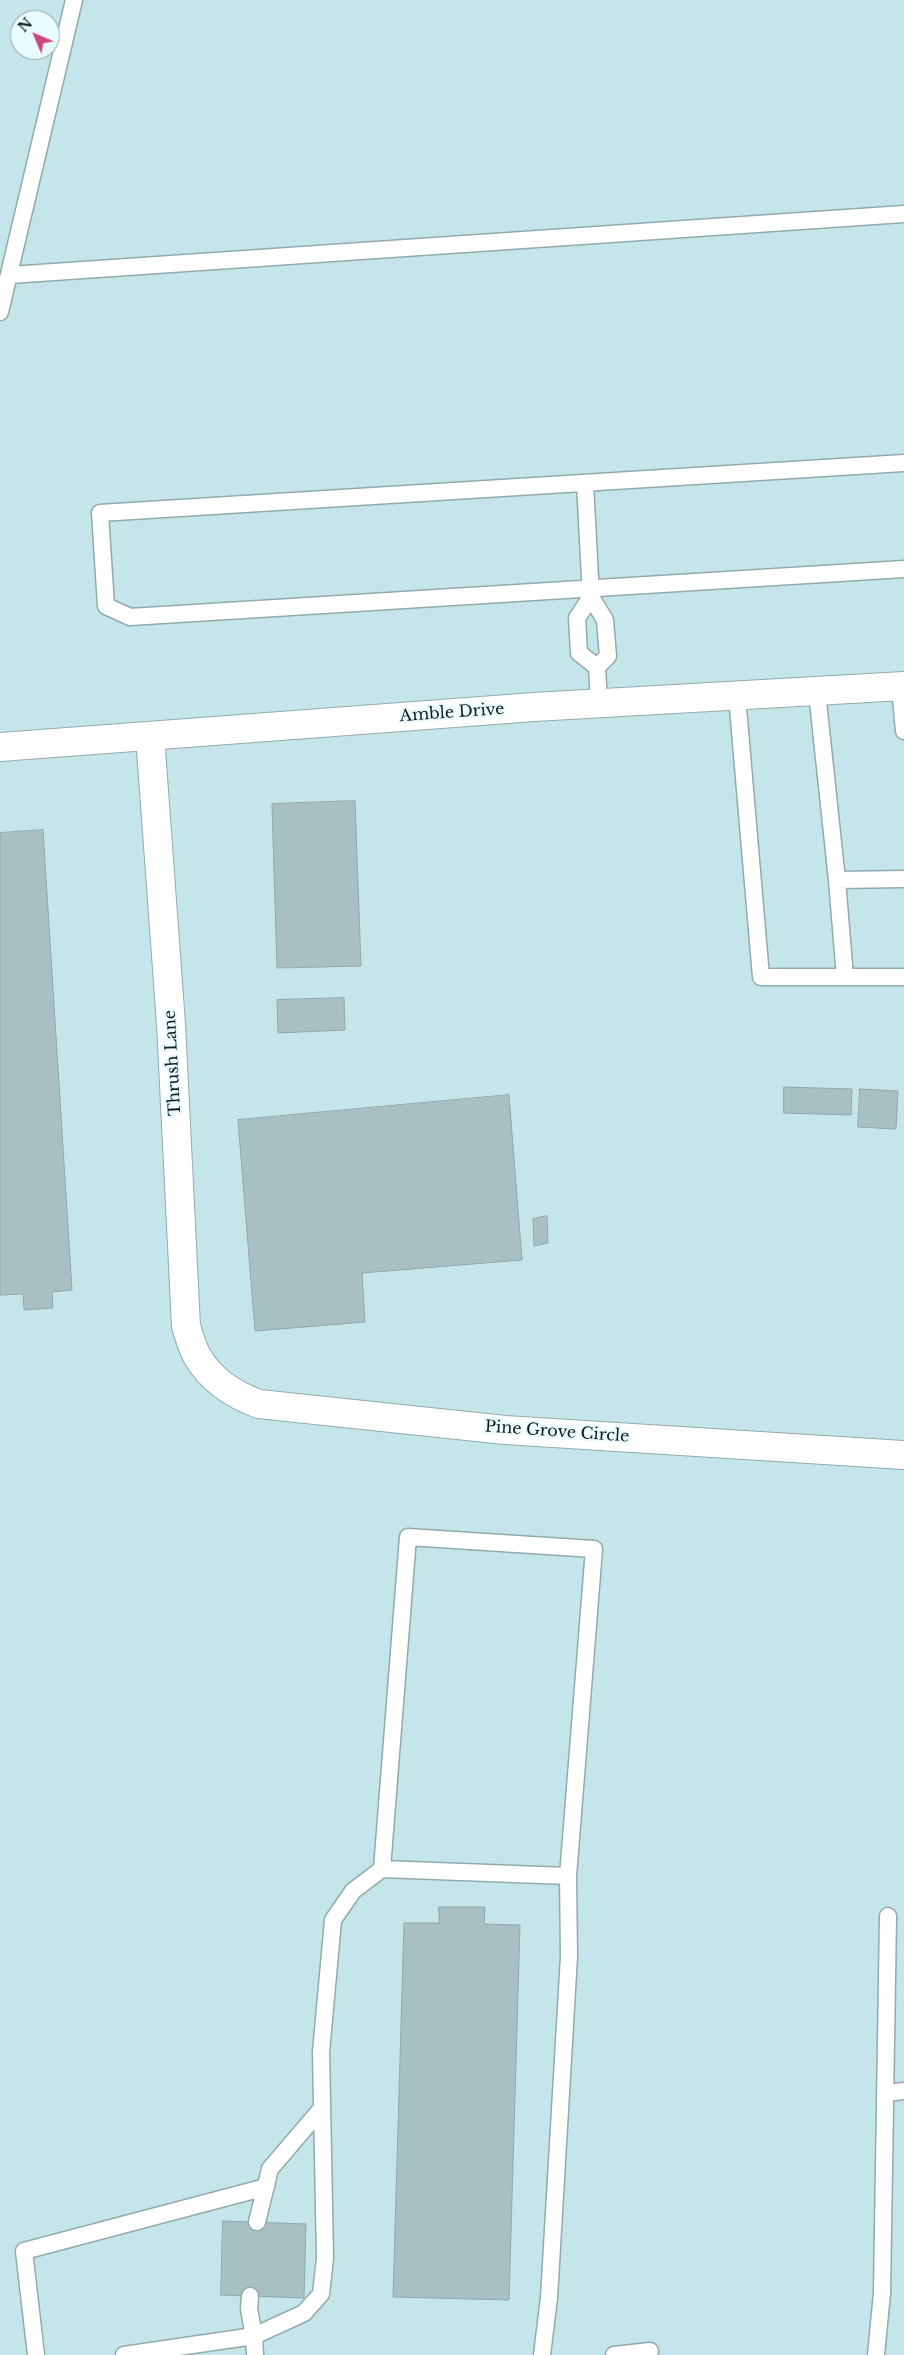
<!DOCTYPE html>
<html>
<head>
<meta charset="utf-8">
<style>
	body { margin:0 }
	#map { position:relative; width:904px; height:2355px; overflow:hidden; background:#d7eff2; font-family:"Libre Baskerville",serif }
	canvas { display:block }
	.north { position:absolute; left:10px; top:10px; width:50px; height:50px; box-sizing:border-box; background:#e8fbfd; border:1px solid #93a2a4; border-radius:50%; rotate:315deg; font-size:14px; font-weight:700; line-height:20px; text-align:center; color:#141d1e }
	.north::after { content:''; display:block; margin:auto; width:18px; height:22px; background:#cc4583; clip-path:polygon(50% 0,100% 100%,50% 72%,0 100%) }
</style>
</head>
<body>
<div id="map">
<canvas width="904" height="2355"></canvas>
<div class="north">N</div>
</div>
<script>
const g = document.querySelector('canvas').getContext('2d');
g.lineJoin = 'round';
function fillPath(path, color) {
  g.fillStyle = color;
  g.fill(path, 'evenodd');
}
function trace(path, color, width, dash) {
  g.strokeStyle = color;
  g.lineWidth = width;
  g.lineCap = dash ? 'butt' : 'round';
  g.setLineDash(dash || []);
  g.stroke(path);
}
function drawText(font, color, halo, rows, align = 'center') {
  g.font = font + ' "Libre Baskerville",serif';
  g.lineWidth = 4.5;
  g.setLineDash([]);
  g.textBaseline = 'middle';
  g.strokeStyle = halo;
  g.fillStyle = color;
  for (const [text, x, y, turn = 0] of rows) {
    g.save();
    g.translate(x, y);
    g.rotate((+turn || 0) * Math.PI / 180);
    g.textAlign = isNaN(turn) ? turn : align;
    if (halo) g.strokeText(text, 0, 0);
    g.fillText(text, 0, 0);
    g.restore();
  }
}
const built = new Path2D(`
	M0,0H904V2355H0ZM20,20H50V50H20Z`);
const building = new Path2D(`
	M355,801L361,966L277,968L272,804Z
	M43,830L72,1290L52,1292L53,1308L24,1310L23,1294L0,1295V833Z
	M344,998L345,1030L278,1033L277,1000Z
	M784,1087L852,1089L851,1115L784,1113Z
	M860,1089L898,1091L896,1129L858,1127Z
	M509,1095L522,1260L362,1273L365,1322L255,1331L238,1120Z
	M547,1216L548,1243L534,1246L533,1219Z
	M439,1907H485L484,1924L520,1925L509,2300L393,2297L404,1923H439Z
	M223,2221L306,2224L304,2298L221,2295Z`);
const service = new Path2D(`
	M10,275L904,214
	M0,312L74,0
	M904,463L100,513L106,606L130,617L904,569
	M585,483L591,597
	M597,667L579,653L577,618L591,597L605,620L608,656L597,667L599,703
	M900,687L904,731
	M817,692L837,880L845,977
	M737,696L761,977H904
	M837,880L904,879
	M382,1869L408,1537L594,1549L568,1876
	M886,2093L904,2091
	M257,2222L270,2169L322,2108
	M36,2355L24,2251L266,2187
	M124,2355L254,2336L249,2309L250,2296
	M255,2355L254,2336L304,2313L321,2294L325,2258L321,2052L333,1920L353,1891L382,1869L568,1876L569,1956L549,2298L542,2355
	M614,2355L650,2351
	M876,2355L882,2293L888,1916`);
const minor = new Path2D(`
	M150,736L171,1024L186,1326C189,1336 192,1347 197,1356C210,1379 234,1395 259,1404L505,1430L904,1455
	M0,747L534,707L904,686`);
const streetNames = [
	["Amble Drive",452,713,-4],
	["Thrush Lane",173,1063,-93],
	["Pine Grove Circle",557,1432,4]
];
fillPath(built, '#c4e5ea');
fillPath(building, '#a9c0c3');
trace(building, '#92a8ab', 1);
trace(service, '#93aaad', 19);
trace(minor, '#93aaad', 30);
trace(service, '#fff', 16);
trace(minor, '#fff', 28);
drawText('16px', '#141d1e', '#e8fbfd', streetNames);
</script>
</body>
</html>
